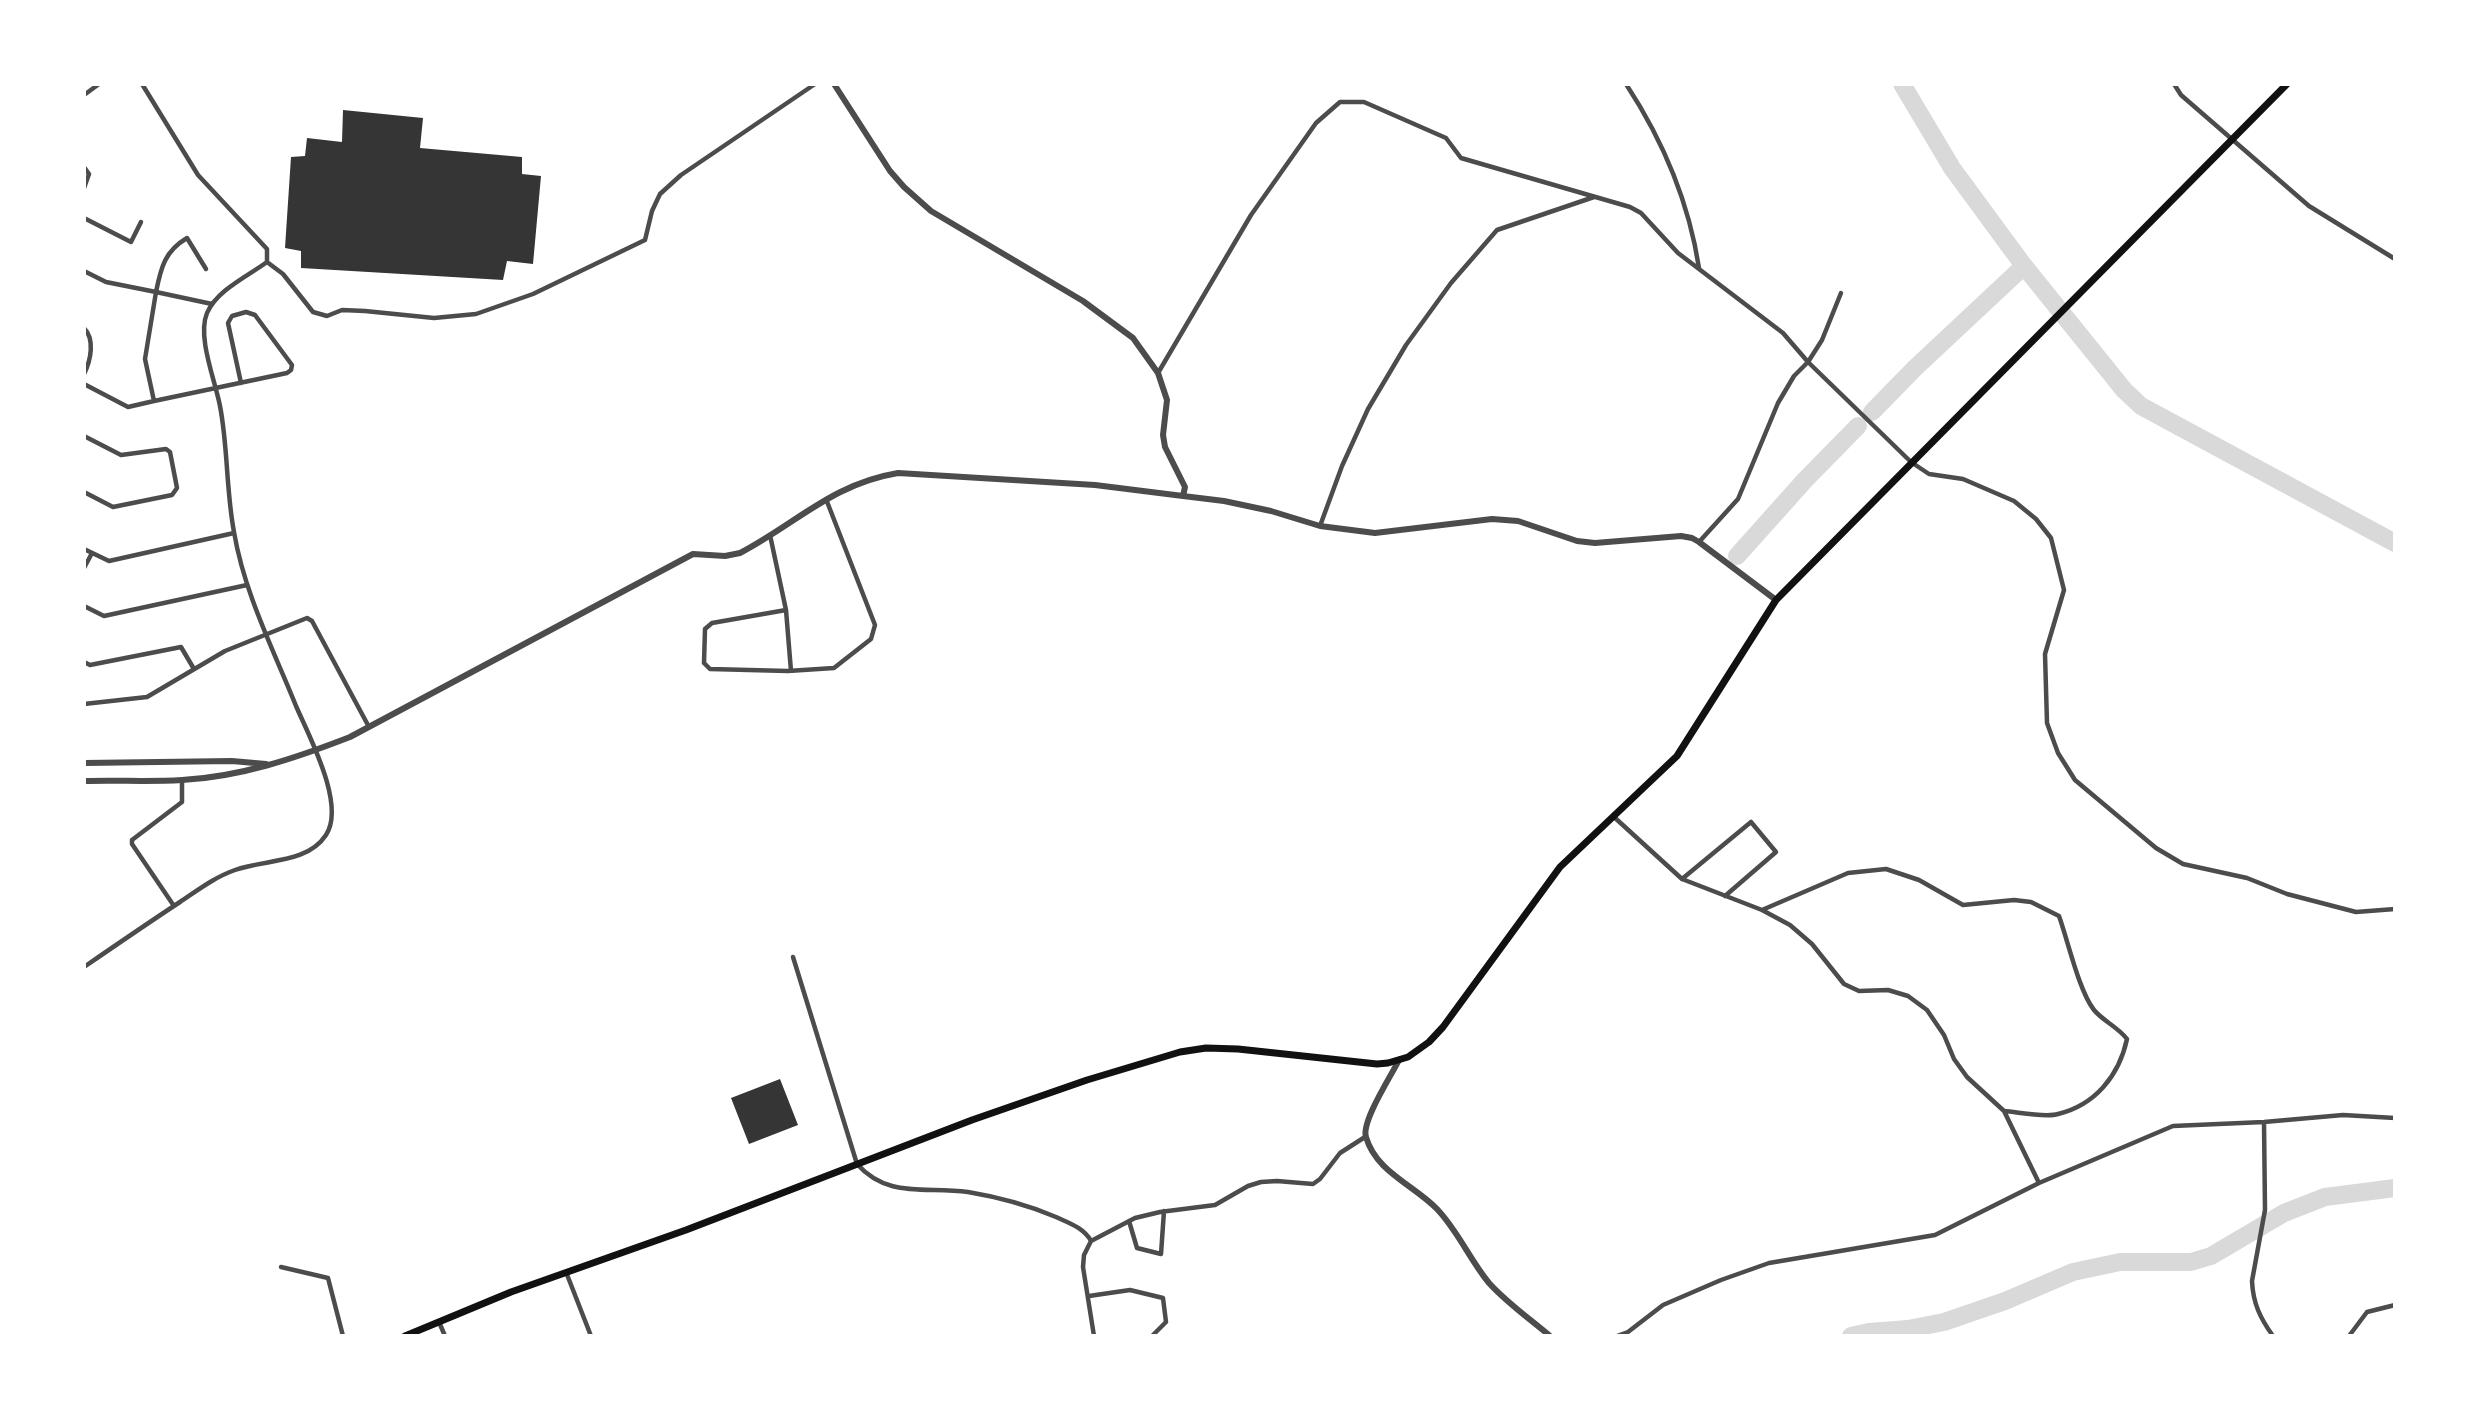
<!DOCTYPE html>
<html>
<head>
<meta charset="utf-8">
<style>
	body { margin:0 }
	#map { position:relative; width:2479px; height:1420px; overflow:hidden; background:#fff; font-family:"Fira Sans",sans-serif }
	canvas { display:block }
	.frame { position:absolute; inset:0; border:86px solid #fff; pointer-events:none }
</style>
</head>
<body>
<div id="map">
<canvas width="2479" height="1420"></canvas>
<div class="frame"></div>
</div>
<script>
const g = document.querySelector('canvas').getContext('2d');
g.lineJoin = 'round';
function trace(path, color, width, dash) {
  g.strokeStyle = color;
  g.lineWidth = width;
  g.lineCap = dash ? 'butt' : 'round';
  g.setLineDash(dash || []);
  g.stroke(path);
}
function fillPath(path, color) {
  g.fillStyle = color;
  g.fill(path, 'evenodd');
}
const river = new Path2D(`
	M1902,84L1952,168L2024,266L2124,390L2141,406L2395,543
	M1872,412L1915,368L2024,266
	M1737,556L1805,480L1858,426
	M1851,1336L1869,1332L1908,1329L1944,1322L2005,1301L2073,1272L2120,1262H2191L2211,1256L2284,1213L2325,1197L2395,1188`);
const building = new Path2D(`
	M343,110L423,118L420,148L522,157V174L541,176L533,264L507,261L503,280L301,268V251L285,248L291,157L305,156L307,138L342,142Z
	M780,1079L798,1125L749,1144L731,1098Z`);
const minor = new Path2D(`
	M1626,84C1662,139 1689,203 1699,268
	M2174,84L2181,95L2309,206L2395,259
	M84,95L99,84
	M84,167L89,174L84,188
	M84,218L131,242L141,222
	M267,262L283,274L313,312L327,316L342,310L365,311L434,318L476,314L533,294L645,240L652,211L660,194L681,175L815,84
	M206,269L187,238C165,251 161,267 156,292L212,304
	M84,271L106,282L156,292L145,359L154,401C198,392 243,382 287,373L291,370L292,365L255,315L246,312L232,316L228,323L241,383
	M84,328C95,339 91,360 84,374
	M1158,373L1251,215L1316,123L1340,102H1364L1446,138L1461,158L1630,207L1641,213L1678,253L1783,333L1808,362L1911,462L1929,474L1963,479L2014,501L2036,519L2051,538L2064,590L2045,654L2047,723L2058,753L2075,780L2156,848L2183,864L2247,878L2287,894L2356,912L2395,909
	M84,384L128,407L154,401
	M84,436L121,455L166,449L170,452L177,488L172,495L113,507L84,492
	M1320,526L1342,466L1368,409L1406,345L1451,283L1497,230L1594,197
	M770,535L786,610
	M1699,542L1738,499L1778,403L1794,376L1808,362L1822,340L1841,293
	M84,549L109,561L234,533
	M84,568L92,553
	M84,606L104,616L247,585
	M84,662L90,665L181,647L194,669
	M791,671L786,610L712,623L705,629L704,663L710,669L788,671L834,668L871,639L875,625L826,499
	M84,704L147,697L225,651L307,618L312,621L369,727
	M1614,817L1682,879L1762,910L1790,925L1812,944L1844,984L1859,991L1888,990L1908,996L1927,1010L1944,1035L1954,1059L1967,1077L2004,1111L2039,1183
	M1682,879L1751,822L1776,852L1725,896
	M174,906L132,844V840L182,802V780
	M1762,910L1848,873L1886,869L1919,880L1963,905L2014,900L2031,902L2059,916C2068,941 2079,991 2094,1010C2103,1021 2118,1027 2127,1039C2119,1076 2095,1105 2058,1114C2045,1118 2018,1112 2004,1111
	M793,957L857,1164C888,1199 926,1186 968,1192C998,1197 1028,1205 1056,1217C1069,1223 1084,1228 1091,1241
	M84,967C116,945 148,923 180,902C198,890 215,877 235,870C265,859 307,864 326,835C346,805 309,736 296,706C273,649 244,592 234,532C226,490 228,447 220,406C215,380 197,337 207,313C217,290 248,276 267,262V249L198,175L142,84
	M2264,1122L2265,1210L2252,1281C2253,1303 2260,1318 2273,1336
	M1129,1221L1137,1248L1161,1254L1164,1211
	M281,1267L328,1278L343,1336
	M566,1272L591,1336
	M1089,1296L1130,1290L1163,1298L1166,1322L1152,1336
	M439,1322L445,1336
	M1094,1336L1083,1267L1084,1255L1091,1241L1135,1218L1160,1212L1215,1205L1248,1186L1261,1182L1277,1181L1313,1184L1320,1179L1340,1153L1365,1137
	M1617,1336L1628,1332L1663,1305L1721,1280L1769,1263L1935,1235L2039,1183L2173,1126L2264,1122L2343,1115L2395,1118
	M2349,1336L2367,1312L2395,1305`);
const tertiary = new Path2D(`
	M834,84L890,171L904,187L931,211L1083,301L1133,338L1158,373L1167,400L1163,435L1165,447L1185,487L1183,496
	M84,763L232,761L266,764
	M84,781C117,780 150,782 182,780C240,777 296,758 350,737L693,554L725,556L740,553C797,523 832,484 898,473L1095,485L1183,496L1224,501L1271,511L1320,526L1375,533L1492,519L1518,521L1577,541L1595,543L1681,536L1692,538L1699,542L1776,600
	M1399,1060C1391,1076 1361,1122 1366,1137C1376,1172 1414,1185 1437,1209C1458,1231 1470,1260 1489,1283C1507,1303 1530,1319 1550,1336`);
const primary = new Path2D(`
	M405,1336L511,1292L686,1230L972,1120L1087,1080L1180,1052L1206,1048L1238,1049L1377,1064L1388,1063L1408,1057L1429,1042L1443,1027L1560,867L1677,756L1776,600L2287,84`);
trace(river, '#d9d9d9', 18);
fillPath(building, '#353535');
trace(minor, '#4c4c4c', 4.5);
trace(tertiary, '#4c4c4c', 6);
trace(primary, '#111', 7);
</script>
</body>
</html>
